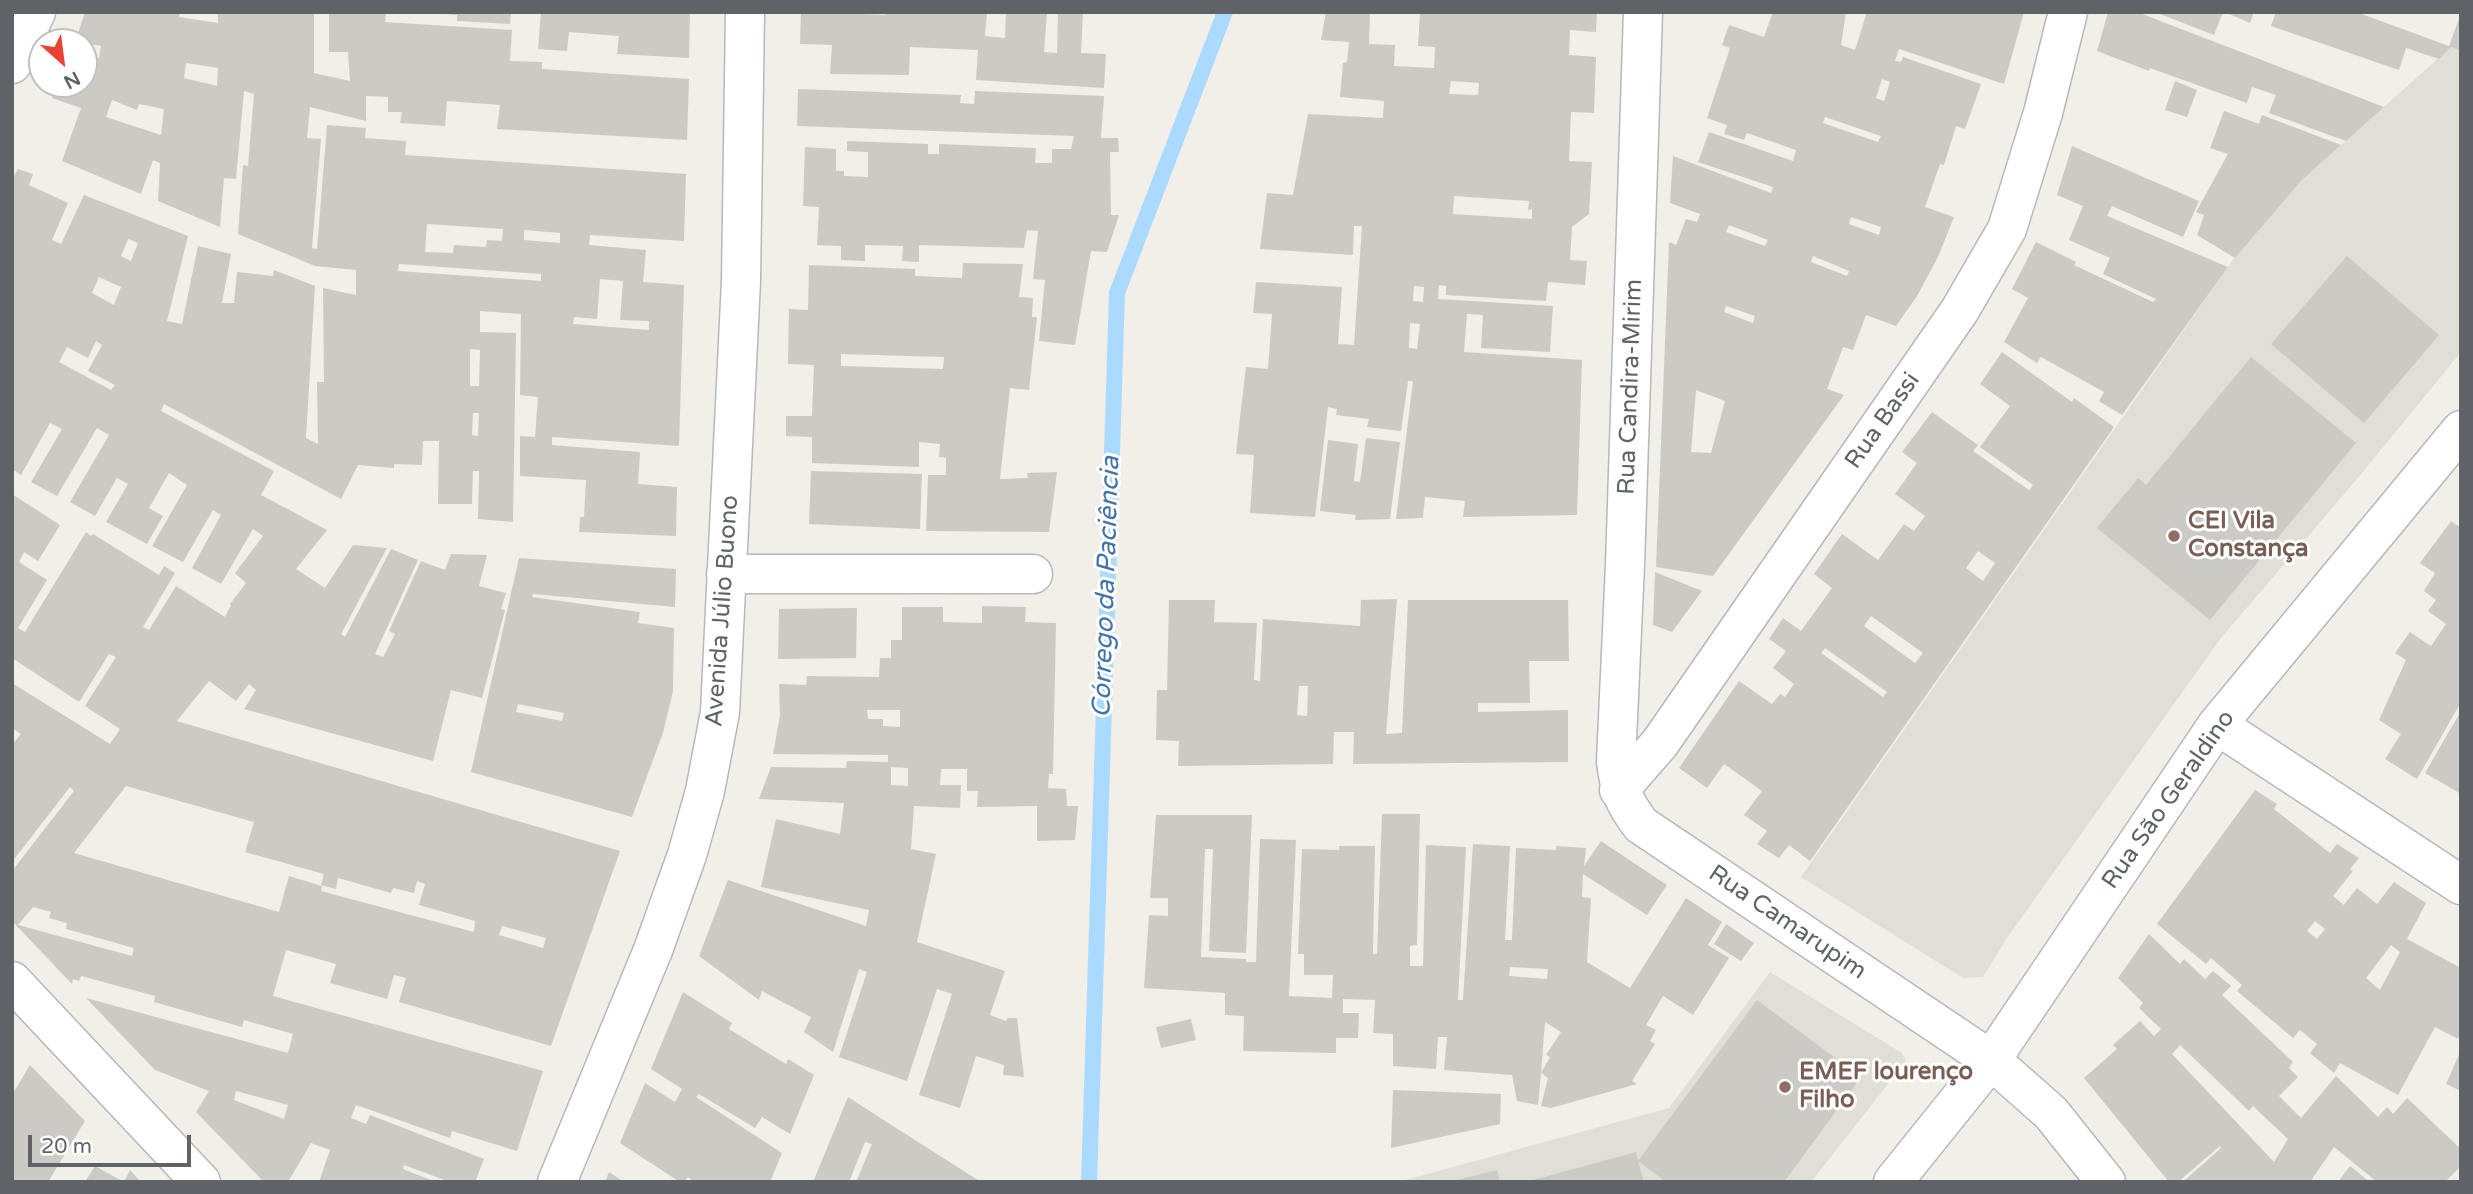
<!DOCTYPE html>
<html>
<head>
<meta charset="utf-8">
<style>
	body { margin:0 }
	#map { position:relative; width:2473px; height:1194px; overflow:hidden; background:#f1efe8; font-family:"Varela Round",sans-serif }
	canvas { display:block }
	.frame { position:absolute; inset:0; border:14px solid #5f6368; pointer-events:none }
	.north { position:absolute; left:28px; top:28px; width:70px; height:70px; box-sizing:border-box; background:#fff; border:2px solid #bfc1c3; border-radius:50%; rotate:152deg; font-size:19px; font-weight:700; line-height:28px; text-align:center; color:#5f6368 }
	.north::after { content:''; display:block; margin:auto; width:24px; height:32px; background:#ea4335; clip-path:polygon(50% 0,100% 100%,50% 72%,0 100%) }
	.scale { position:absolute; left:28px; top:1135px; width:163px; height:32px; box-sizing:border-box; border:4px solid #5f6368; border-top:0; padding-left:9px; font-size:21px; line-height:24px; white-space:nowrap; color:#5f6368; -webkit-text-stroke:5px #fff; paint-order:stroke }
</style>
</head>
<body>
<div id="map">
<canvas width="2473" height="1194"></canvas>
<div class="frame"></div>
<div class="north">N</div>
<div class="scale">20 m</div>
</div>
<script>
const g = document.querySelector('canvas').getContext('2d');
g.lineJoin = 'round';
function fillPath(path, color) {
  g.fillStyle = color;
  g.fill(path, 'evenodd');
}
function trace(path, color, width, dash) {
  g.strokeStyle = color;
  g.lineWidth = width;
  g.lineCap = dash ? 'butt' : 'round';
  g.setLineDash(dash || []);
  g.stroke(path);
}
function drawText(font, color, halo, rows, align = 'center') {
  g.font = font + ' "Varela Round",sans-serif';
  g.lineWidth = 6;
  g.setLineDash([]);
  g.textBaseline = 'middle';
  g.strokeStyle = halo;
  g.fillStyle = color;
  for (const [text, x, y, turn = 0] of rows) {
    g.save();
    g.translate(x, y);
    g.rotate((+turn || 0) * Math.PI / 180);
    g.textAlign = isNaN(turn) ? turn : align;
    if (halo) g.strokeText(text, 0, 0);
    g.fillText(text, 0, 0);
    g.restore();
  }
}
const education = new Path2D(`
	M2451,47L2461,51V352L2357,479L2221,638L2007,938L1983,977L1963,978L1801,877L2235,257L2301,181Z
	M1770,972L1902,1053L1906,1061L1811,1182H1398L1669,1108Z`);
const stream = new Path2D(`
	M1089,1182L1117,293L1225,12`);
const building = new Path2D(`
	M85,12H180L179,17L218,23V12H314V73L350,81L348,52H329V12H386L385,22L512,30L510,61L542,62V69L689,79L687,140L497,129L500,105L447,101L445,126L400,123L402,112H388V97L366,96V121L310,107L307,138L321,139L312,248L317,249L327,125L366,128L365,138L406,141L405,155L686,174L684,241L590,235L589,245L646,250L643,282L684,285L679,446L552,437V445L640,452L638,484L677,487L676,536L579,532L580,517H584L586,480L520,476V436L535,437L538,397L520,395L521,314L480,311V332L516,333L513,522L478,519L479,471H473L472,504H438L439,441H423L422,465L394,464V468L358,465L341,499L164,404L161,411L274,471L261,495L327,530L296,569L325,588L353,545L387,548L341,634L345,637L391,549L418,560L375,654L383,657L395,634L389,631L421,561L445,570L451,554L487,555L479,586L506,593L501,609L505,610L482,698L451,690L433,761L244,709L256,690L249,684L236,701L209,681L177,721L620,851L551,1046L399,1002L406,978L394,975L387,999L330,983L336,964L286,950L273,996L543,1071L517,1151L452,1131L450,1138L356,1105L351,1118L366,1124L370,1115L484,1159L475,1182H450L404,1165L403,1169L436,1182H319L330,1150L311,1143L288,1182H264L196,1112L209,1091L155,1070L86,998L288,1053L293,1034L244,1020L242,1027L154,1002L155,996L81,976L79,981L73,979L72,984L12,921V871L74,791L70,787L12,862V745L21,734L12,728V683L110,744L120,729L85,706L116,657L109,654L79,702L12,658V494L60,525L38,561L24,552L19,562L47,580L18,628L25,632L86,532L91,536L93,534L159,575L164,566L175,573L143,627L149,630L176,586L225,617L231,605L230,604L246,583L235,573L263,536L253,529L221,584L192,568L221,515L213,510L183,562L152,546L187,485L169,473L149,508L163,516L147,544L106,522L128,484L117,478L95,516L70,502L109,435L97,428L57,496L31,482L62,429L50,423L21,475L12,469V179L18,169L33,174L29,185L68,203L52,240L61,244L84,195L188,236L167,321L182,324L198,246L231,254L222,303H234L237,272L273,276L274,270L315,286L306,438L318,444L317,382H324L323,288L356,295V270L315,266L238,234L243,165L248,166L254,94L244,91L236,179L224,178L220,227L158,201L160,163L153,160L141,194L62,161L81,108L52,98L58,84H84V54L99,58L101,46L75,42ZM186,63L218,68L217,86L184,78ZM112,100L137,110L139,104L164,109L161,135L106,117ZM427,224L503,229L502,241L487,240L486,247L454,245L453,253L425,252ZM524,230L560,233V243L524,240ZM128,239L138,243L131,261L121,256ZM399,264L541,274V281L398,271ZM99,277L121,287L114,305L92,293ZM600,279L623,281L620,320L649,321V330L573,324L574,317L597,319ZM96,341L102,345L88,371L115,385L111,390L59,362L67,347L88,358ZM470,349L480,350L479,386H470ZM473,413H479L478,436L472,435ZM126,786L254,822L245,852L324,874L321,885L336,889L338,878L391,893L393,888L414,893L417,881L425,884L419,905L475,921L474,932L321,891L322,886L289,876L279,912L74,853ZM33,907L51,912L49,918L67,923L66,929L134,948L132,956L18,925ZM502,926L546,938L543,948L499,935ZM236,1091L288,1105L284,1119L234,1100Z
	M446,12H511L510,24L457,21V15L446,14Z
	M541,12H690L689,58L617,54L619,36L569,32L567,51L538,49Z
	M801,12L885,15L886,12H987L985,36L1005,38L1006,12H1047L1044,52L1057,53L1058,12H1083L1081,53L1106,54L1104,88L976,80L978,50L910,47L909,75L830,74L832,45L800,44Z
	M1326,12H1370L1369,44L1395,45L1394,66L1434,68L1435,47L1418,46L1420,12H1597L1596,32L1570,30L1569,55L1596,57L1594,113L1571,112L1569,161L1592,162L1589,214L1572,227L1570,260L1587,261L1585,285L1548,282L1546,301L1446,295V286L1439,285L1438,299L1553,306L1550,352L1481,348L1483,315L1467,314L1464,352L1582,360L1577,515L1463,517L1465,501L1425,497L1423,518L1396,519L1413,381H1408L1401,431L1367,427L1369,419L1336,415L1337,409L1328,407L1315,517L1250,513L1254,455L1236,454L1239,426L1246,367L1268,369L1272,314L1253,313L1256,282L1342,287L1338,344L1354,345L1362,226H1354L1353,255L1260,249L1267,193L1293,195L1308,114L1383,118L1384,101L1340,97L1343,63L1347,62L1349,42L1321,40ZM1451,81L1479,83L1478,95L1449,94ZM1454,196L1529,201L1528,210L1532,209V219L1453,214ZM1414,286L1424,287L1423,302L1413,301ZM1410,323L1420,324L1417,349L1409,348Z
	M1773,12H1846L1841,45L1855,50L1867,12H2024L2004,84L1899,49L1895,61L1901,62L1903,57L1981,84L1965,129L1956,126L1944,165L1940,164L1925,207L1954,217L1938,257L1917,296L1896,326L1866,315L1853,350L1843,347L1827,389L1844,395L1713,576L1656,567L1669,242L1676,245L1686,219L1697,222L1700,214L1670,203L1673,156L1771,193L1773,187L1698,162L1709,132L1793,161L1796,150L1747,133L1744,140L1724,134L1727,125L1707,118L1730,48L1722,45L1729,25L1764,37ZM1882,79L1890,82L1884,101L1876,98ZM1825,117L1881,136L1878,142L1823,123ZM1851,217L1881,227L1879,235L1849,224ZM1729,225L1768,240L1765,246L1726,232ZM1813,256L1849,271L1847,276L1811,262ZM1726,306L1755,316L1753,323L1724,312ZM1696,390L1725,401L1711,453L1691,452Z
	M2108,12H2137L2384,107L2346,141L2269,113L2276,95L2252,87L2247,103L2150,68L2149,71L2097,51Z
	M2155,12H2223L2214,35Z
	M2225,12H2254L2250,23Z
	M2276,12H2356L2449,46L2461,13V51L2451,47L2439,59L2406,48L2399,70L2271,26Z
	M2175,81L2197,90L2187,117L2165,110Z
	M798,89L961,95L960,103L974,104L975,91L1104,96L1101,138H1118L1119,152H1110L1111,215H1119L1107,252L1091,251L1075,345L1039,341L1045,280L1033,279L1038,231L1027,230L1024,248L919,245V262L902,261L903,246L865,245V261L841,260V246L817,245L819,207L803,206L805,147L836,149V171H844V176L868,177V152L847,151V141L928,144V154H939V144L1036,148L1035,163H1052V149H1071L1074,136L797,126Z
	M2224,111L2259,124L2262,115L2341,145L2301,181L2235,258L2197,235L2204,215L2196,212L2228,154L2210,148Z
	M2072,146L2199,201L2183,237L2112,206L2107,216L2228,267L2122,415L2099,401L2104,392L2041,357L2037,363L2004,342L2028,298L2012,289L2036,242L2076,262L2074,265L2153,302L2156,299L2103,274L2110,258L2069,240L2083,206L2057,195Z
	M2347,256L2439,335L2364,423L2271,344Z
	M963,263L1023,264L1019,297L1033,298L1032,317H1037L1029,390L1010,388L1000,479L1028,478L1027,473L1057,472L1049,532L926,531L928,475H946V458L939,457L940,444L919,442V467L812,463V437L786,436V416H812L814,365L788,364L789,309L808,310L809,265L915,269V276L962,278ZM841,354L944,357L943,369L841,366Z
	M2002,352L2072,402L2074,398L2114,427L1810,861L1789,845L1779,858L1757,844L1767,831L1744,815L1762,791L1724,764L1707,788L1679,768L1739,681L1772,704L1780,694L1785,697L1794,684L1773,668L1786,651L1769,639L1783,618L1801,631L1832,588L1814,574L1842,534L1878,560L1904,524L1914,531L1925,516L1895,494L1917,463L1902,452L1932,412L1978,445L1973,451L2029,490L2033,485L1980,447L2010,406L1980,384ZM1978,551L1995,563L1983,581L1966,568ZM1871,616L1923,653L1915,663L1864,626ZM1825,648L1887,692L1883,697L1821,653Z
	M2251,357L2356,443L2210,620L2097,528L2138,478L2146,485Z
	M1366,438L1400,442L1390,519L1355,520L1356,515L1320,511L1328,440L1358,444L1354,481L1360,482Z
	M811,471L922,474L920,529L809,524Z
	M2451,521L2461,528V702L2417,779L2385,759L2401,734L2379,720L2406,660L2395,653L2410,632L2431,646L2446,624L2428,611L2436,600L2424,591L2435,573L2420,563Z
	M519,558L676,569L675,607L533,594L532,597L640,612L638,623L674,628L673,691L663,733L632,817L471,772ZM518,704L564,713L562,721L516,712Z
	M1655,572L1702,591L1672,632L1653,625Z
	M1397,599L1386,734L1402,733L1408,600H1568L1569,661H1529L1530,703H1478V712L1568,710V762L1353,764L1354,732H1334L1333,764L1178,766L1179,741L1156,740L1157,690H1167L1169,600H1215L1214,622L1257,623L1254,680L1260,681L1263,619L1360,626L1361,600ZM1299,686H1308L1307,716L1297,715Z
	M982,606L1026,607L1025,622L1056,623L1053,774H1049L1048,788L1066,789L1067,806H1078L1075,840L1037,841V806L977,807L978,791H967V769H941L940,785H961L960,808L914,806L911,849L936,854L917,942L1005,971L990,1015L1006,1021L1007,1018H1017L1024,1077L1003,1075L1004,1065L976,1056L960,1108L919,1095L952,994L937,989L907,1081L839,1057L867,972L859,969L833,1052L804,1032L811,1017L762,991L759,1000L699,956L728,880L866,926L869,910L761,887L776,819L840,834L844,803L759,799L771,767L846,768L847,761L888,762V755L773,754L780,715L779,684L806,685L807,676L879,677L880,658H891V640H902V607H943V622L982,623ZM867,710H900V727L883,726V719H868ZM891,767L908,768V786L891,785Z
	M857,608L856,658L778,659L779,609Z
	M2461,711V794L2425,773Z
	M2255,790L2277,804L2274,809L2330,853L2337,844L2359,858L2350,869L2353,871L2333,896L2344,905L2357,888L2377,904L2394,882L2426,903L2407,939L2461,968V1032L2458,1039L2435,1027L2398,1095L2340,1063L2334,1073L2310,1053L2317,1044L2300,1030L2293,1038L2237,991L2242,985L2211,958L2206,964L2157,924ZM2315,921L2325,929L2317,939L2307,931ZM2391,945L2400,952L2380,990L2366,978Z
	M1382,814H1420L1417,945L1410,946V966H1423L1426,845L1466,847L1458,1000H1463L1473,844L1510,846L1505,940H1512L1516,848L1556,850V846L1586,848L1584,866L1601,841L1667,885L1647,915L1583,874L1582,897L1591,898L1587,962L1630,988L1686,898L1722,922L1708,945L1729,958L1693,1015L1663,996L1646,1025L1656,1030L1650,1041L1655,1044L1632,1081L1637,1084L1551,1108L1541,1106L1548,1078L1541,1073L1550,1057L1546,1055L1561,1032L1545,1022L1541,1073L1538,1105L1517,1101L1512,1075L1444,1070L1447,1037H1438L1436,1069L1393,1066V1034L1373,1033L1375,1000L1343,999V1013H1359L1358,1038H1336V1053L1243,1051L1244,1016L1225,1015V993L1144,988L1149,915L1168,916V898H1150L1156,815H1252L1246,953L1209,951L1213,849H1205L1201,957L1246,959V962H1256L1260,839L1296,840L1289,996L1332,998L1333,975H1304V954H1298L1302,849L1339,850V846H1375L1373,954H1377ZM1510,967L1548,969L1547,979L1509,976Z
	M1726,924L1754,943L1741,961L1714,944Z
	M2149,934L2180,964L2184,959L2205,979L2213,971L2231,986L2222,995L2293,1062L2289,1068L2298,1077L2279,1096L2301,1118L2336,1076L2378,1117L2387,1107L2393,1114L2407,1098L2461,1149V1166L2445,1182H2377L2334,1147L2310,1182H2187L2185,1180L2221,1148L2220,1146L2178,1182H2169L2084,1078L2117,1049L2113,1045L2140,1021L2154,1036L2161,1029L2139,1008L2143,1003L2118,978ZM2180,1045L2249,1111L2253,1106L2288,1139L2274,1162L2172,1054Z
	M683,992L732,1023L729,1029L786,1064L788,1059L814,1075L790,1134L762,1117L755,1128L699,1094L696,1097L782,1153L770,1182H695L688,1177L684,1182H680L620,1143L645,1083L675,1102L682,1089L651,1069Z
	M1757,1000L1861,1077L1784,1182H1666L1638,1161L1644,1182H1526L1636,1152L1638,1161Z
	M1191,1019L1196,1040L1161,1048L1156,1027Z
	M2461,1050V1091L2446,1084Z
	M30,1065L85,1121L48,1182H12V1095Z
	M1393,1090L1501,1094L1500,1124L1391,1148Z
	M848,1097L882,1119L981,1182H856L872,1144L865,1142L849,1182H813Z
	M95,1166L124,1182L130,1170L141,1182H85Z
	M2350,1166L2370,1182H2338Z
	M1497,1170L1500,1182H1453V1181Z
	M609,1172L624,1182H605Z`);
const minor = new Path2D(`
	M1643,12L1625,565L1616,762C1620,792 1623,801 1641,825L1991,1060L2051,1113L2106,1182
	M12,64L36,12
	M726,574H1033
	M2217,725L2461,885
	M1619,790L1660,743L1960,310L2007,229L2043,113L2068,12
	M12,981L201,1182
	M557,1182L653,950L687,855L705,791L720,712L741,281L745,12
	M1893,1182L1991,1060L2217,725L2461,430`);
const markers = [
	[2174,536,7,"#8d6e63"],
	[1785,1087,7,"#8d6e63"]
];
const streetNames = [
	["Rua Candira-Mirim",1631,387,-88],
	["Rua Bassi",1883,421,-55],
	["Avenida Júlio Buono",723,611,-86],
	["Rua São Geraldino",2169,800,-55],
	["Rua Camarupim",1787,923,34]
];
const educationNames = [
	["CEI Vila",2188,522],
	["Constança",2188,550],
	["EMEF lourenço",1799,1073],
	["Filho",1799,1101]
];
const waterNames = [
	["Córrego da Paciência",1107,587,-88]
];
fillPath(education, '#e1ded6');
trace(stream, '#aadaff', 16);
fillPath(building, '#cccac5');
trace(minor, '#b5b8bc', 41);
trace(minor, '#fff', 38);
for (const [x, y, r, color] of markers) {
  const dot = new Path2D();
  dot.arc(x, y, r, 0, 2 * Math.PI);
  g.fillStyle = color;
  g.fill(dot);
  trace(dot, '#fff', 2.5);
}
drawText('24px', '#5f6368', '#fff', streetNames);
drawText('bold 24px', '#785e54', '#fff', educationNames, 'left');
drawText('italic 26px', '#4174aa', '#fff', waterNames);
</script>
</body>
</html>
